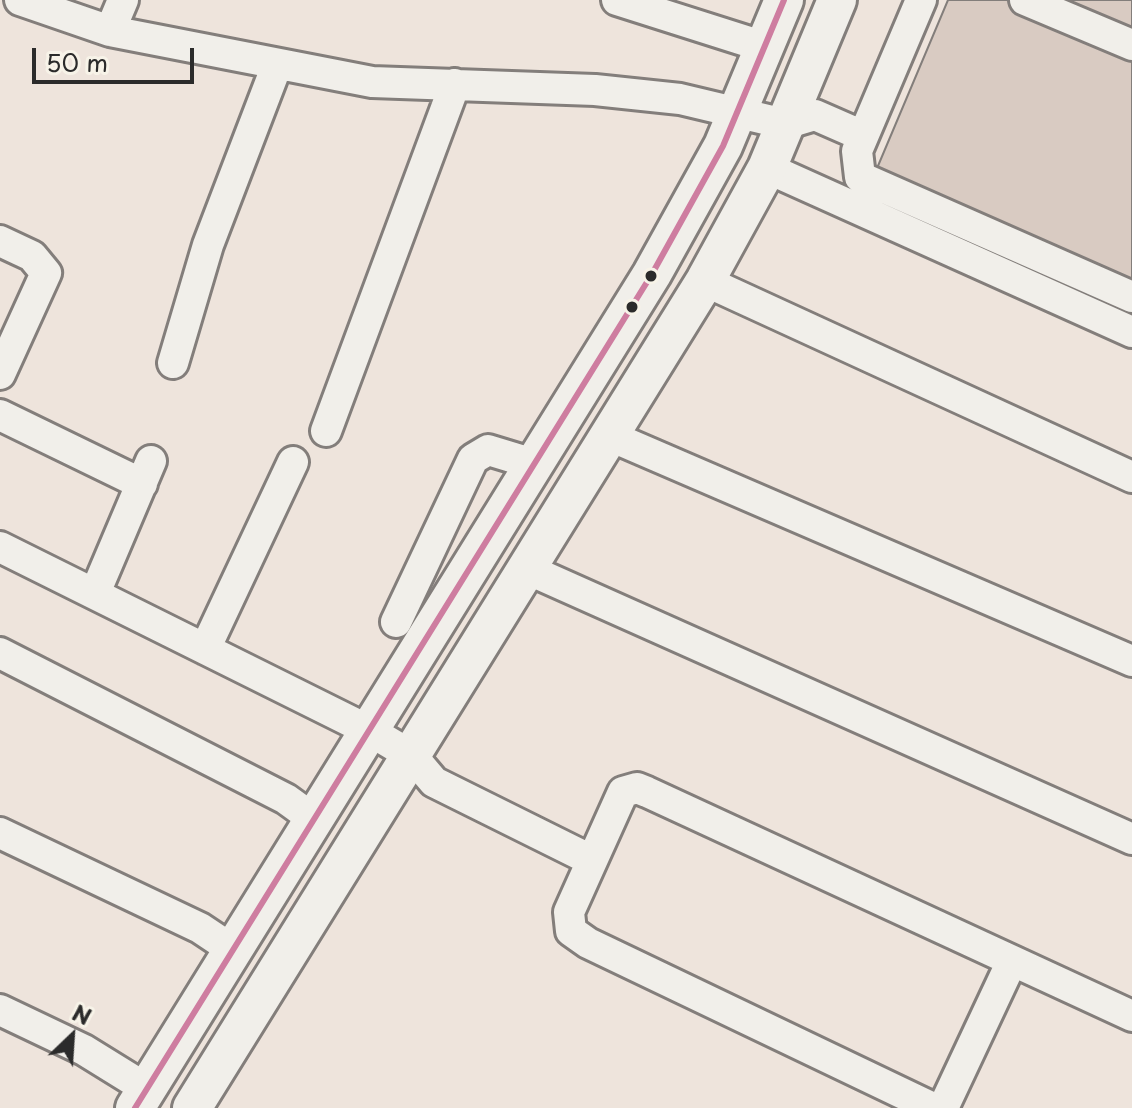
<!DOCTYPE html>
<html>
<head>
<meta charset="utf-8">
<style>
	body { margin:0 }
	#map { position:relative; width:1132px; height:1108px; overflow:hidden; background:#eee4dc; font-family:"Playpen Sans",sans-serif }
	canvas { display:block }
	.north { position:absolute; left:32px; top:996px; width:80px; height:80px; -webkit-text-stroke:6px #f7f3e8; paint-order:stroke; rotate:25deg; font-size:22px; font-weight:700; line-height:32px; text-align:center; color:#2b2b2b }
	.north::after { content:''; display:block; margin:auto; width:28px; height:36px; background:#2b2b2b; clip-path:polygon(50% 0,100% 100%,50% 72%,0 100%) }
	.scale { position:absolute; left:32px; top:48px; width:162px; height:36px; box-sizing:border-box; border:4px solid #2b2b2b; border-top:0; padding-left:10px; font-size:24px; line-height:28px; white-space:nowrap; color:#2b2b2b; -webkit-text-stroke:6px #f7f3e8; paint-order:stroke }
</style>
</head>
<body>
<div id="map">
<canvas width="1132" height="1108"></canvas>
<div class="north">N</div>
<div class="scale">50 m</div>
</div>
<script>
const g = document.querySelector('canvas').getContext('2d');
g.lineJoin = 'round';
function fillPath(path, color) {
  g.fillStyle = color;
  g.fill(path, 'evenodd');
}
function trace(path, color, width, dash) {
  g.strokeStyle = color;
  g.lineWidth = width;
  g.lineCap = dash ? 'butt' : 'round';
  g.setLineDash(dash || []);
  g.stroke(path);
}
const building = new Path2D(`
	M948,0H1007L1132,52V280L875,173Z
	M1052,0H1132V33Z`);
const minor = new Path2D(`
	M20,0L110,31L372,82L595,90L680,99L785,124L815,115L863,136
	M617,0L765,47
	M921,0L857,151L860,177L1132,297
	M1025,0L1132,45
	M110,31L123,0
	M767,168L1132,332
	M0,241L32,256L46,273L0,374
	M705,281L1132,477
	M173,363L208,245L277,65
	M0,415L142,484
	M326,431L455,84
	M610,436L1132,661
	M0,547L370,731L412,756L434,782L591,860
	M527,569L1132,839
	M95,593L151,461
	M396,622L473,459L488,450L534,464
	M205,649L293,462
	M0,653L286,799L315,820
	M0,833L200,928L233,950
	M0,1010L84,1050L147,1089
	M933,1108L588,943L571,931L569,912L623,792L637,788L647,792L1132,1016
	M943,1108L1012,961`);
const major = new Path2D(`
	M135,1108L652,274L723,146L784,0
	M192,1108L705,281L767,168L837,0`);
const bus1 = new Path2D(`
	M135,1108L652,274L723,146L784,0`);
const markers = [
	[651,276,7,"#2b2b2b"],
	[632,307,7,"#2b2b2b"]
];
fillPath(building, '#d9cbc2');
trace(building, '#837e7b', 2);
trace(minor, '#837e7b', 36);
trace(major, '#837e7b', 44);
trace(minor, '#f1efea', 30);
trace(major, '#f1efea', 38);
trace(bus1, '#ce7da0', 6);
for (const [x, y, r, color] of markers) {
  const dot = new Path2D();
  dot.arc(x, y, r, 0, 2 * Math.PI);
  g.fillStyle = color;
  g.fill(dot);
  trace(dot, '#f7f3e8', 3);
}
</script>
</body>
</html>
